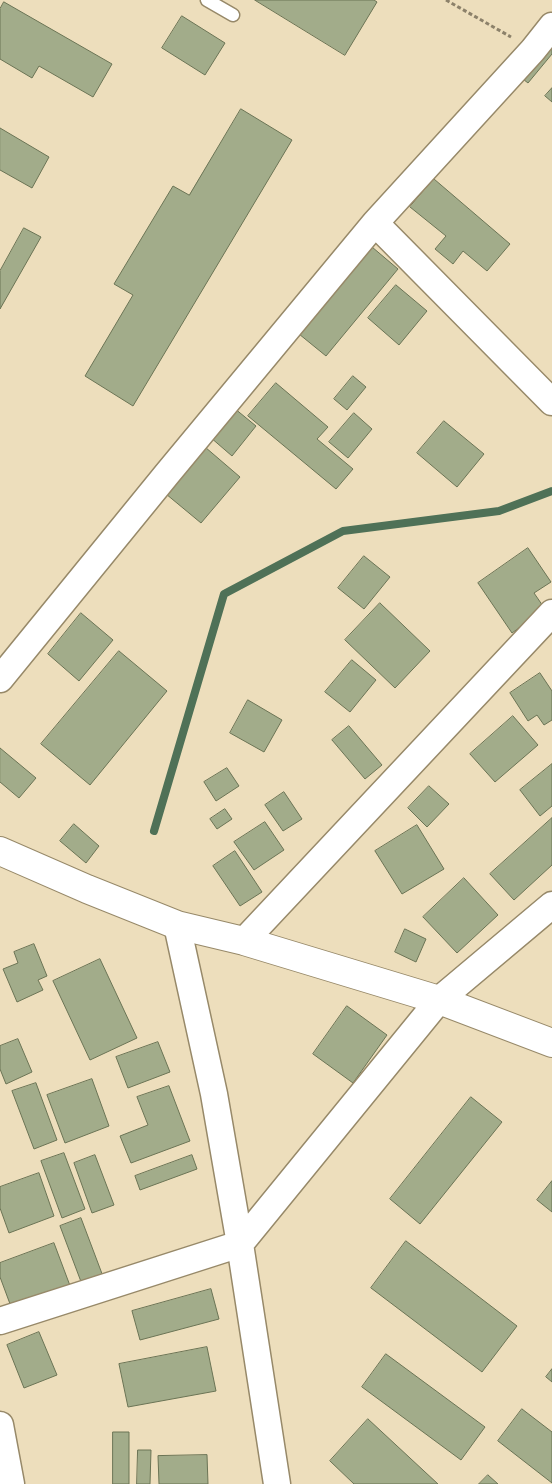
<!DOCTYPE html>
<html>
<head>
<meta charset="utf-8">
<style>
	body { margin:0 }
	canvas { display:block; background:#eddebc }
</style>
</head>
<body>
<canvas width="552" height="1484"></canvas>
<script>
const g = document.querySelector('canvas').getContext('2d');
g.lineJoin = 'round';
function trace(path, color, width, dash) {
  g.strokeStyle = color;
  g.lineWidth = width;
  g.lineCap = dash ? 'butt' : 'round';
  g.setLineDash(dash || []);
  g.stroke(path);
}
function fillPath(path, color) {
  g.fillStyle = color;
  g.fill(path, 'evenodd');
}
const stream = new Path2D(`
	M154,831L224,594L343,531L499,511L552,491`);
const building = new Path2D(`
	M255,0H374L377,2L345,55Z
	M4,2L112,64L93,97L39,66L32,78L0,59V9Z
	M182,16L225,43L205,75L162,48Z
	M552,36V54L528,83L519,76Z
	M552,88V102L545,96Z
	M241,109L292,140L133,406L85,376L133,295L114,284L173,186L189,195Z
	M0,128L49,157L32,188L0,170Z
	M434,179L510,244L487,271L463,251L453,264L435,249L446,236L410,207Z
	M24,228L41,237L0,309V271Z
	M372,247L398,269L326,356L299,334Z
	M396,285L427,311L399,345L368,318Z
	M353,376L366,387L347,410L334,399Z
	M276,383L328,427L317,439L353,469L336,489L248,416Z
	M234,408L256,426L232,456L210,437Z
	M354,413L372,429L348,458L329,442Z
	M444,421L484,454L457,487L417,453Z
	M205,447L240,477L201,523L166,494Z
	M528,548L551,582L534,593L545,609L512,633L478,583Z
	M364,556L390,577L364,609L338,588Z
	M380,603L430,651L395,688L345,640Z
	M81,613L113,640L79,681L48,654Z
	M119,651L167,691L90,785L41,744Z
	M352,660L376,680L350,712L325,692Z
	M540,673L552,691V720L544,725L537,715L528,721L510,693Z
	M248,700L282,720L264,752L230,733Z
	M513,716L538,745L495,782L470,754Z
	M349,726L382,765L365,779L332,740Z
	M0,748L36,778L19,798L0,782Z
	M552,764V806L540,816L520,790Z
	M227,768L239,786L216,801L204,782Z
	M429,786L449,804L427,827L408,808Z
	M284,792L302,819L283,831L265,805Z
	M225,809L232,819L217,829L210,819Z
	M552,818V865L514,900L490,874Z
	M265,822L284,850L254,870L234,842Z
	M74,824L99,846L86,863L60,841Z
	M417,825L444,869L402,894L375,851Z
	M235,851L262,892L240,906L213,866Z
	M464,878L498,915L457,953L423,917Z
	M405,929L426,939L416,962L395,952Z
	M34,944L47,976L38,980L43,990L17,1002L3,969L18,963L14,952Z
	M100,959L137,1038L90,1060L53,981Z
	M347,1006L387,1035L353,1083L313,1054Z
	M18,1039L32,1072L6,1084L0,1069V1046Z
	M158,1042L170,1072L128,1088L116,1057Z
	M92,1079L109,1126L65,1143L47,1095Z
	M36,1083L57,1140L34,1149L12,1091Z
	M169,1086L190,1141L131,1163L120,1136L148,1125L137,1097Z
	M471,1097L502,1122L420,1224L390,1199Z
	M64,1153L85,1209L62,1218L41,1161Z
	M95,1155L114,1205L92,1213L74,1163Z
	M192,1155L197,1169L140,1190L135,1176Z
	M39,1173L54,1216L9,1233L0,1208V1187Z
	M552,1181V1212L537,1200Z
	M81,1218L104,1279L83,1287L60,1226Z
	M406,1241L517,1326L482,1372L371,1288Z
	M54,1243L72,1291L13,1312L0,1277V1263Z
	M211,1289L219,1319L140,1340L132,1311Z
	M39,1332L57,1375L24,1388L7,1345Z
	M207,1347L216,1391L128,1407L119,1364Z
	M386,1354L485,1427L461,1460L362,1387Z
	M552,1369V1382L546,1377Z
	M522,1409L552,1432V1483L498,1441Z
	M368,1419L438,1484H354L330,1461Z
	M113,1432H129V1484H113Z
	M138,1450H151L150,1484H137Z
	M207,1455L208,1484H159L158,1456Z
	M488,1475L498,1484H479Z`);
const path = new Path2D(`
	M446,0L511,37`);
const lane = new Path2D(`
	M207,0L233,15`);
const street = new Path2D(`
	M375,223L552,402
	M0,679L167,474L375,223L533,50L552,26
	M177,925L214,1094L240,1244L277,1484
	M244,941L552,613
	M0,1321L240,1244L439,1000L552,905
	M0,1425L11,1484`);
const secondary = new Path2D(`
	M0,851L87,889L177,925L244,941L439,1000L552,1043`);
trace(stream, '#4f7157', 8);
fillPath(building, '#a2ac8a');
trace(building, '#6b7455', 1);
trace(lane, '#978969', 15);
trace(street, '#978969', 29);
trace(secondary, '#978969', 30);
trace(path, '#8c816a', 3, [4, 2.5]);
trace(lane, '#fff', 12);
trace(street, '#fff', 26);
trace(secondary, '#fff', 28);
</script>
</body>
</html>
